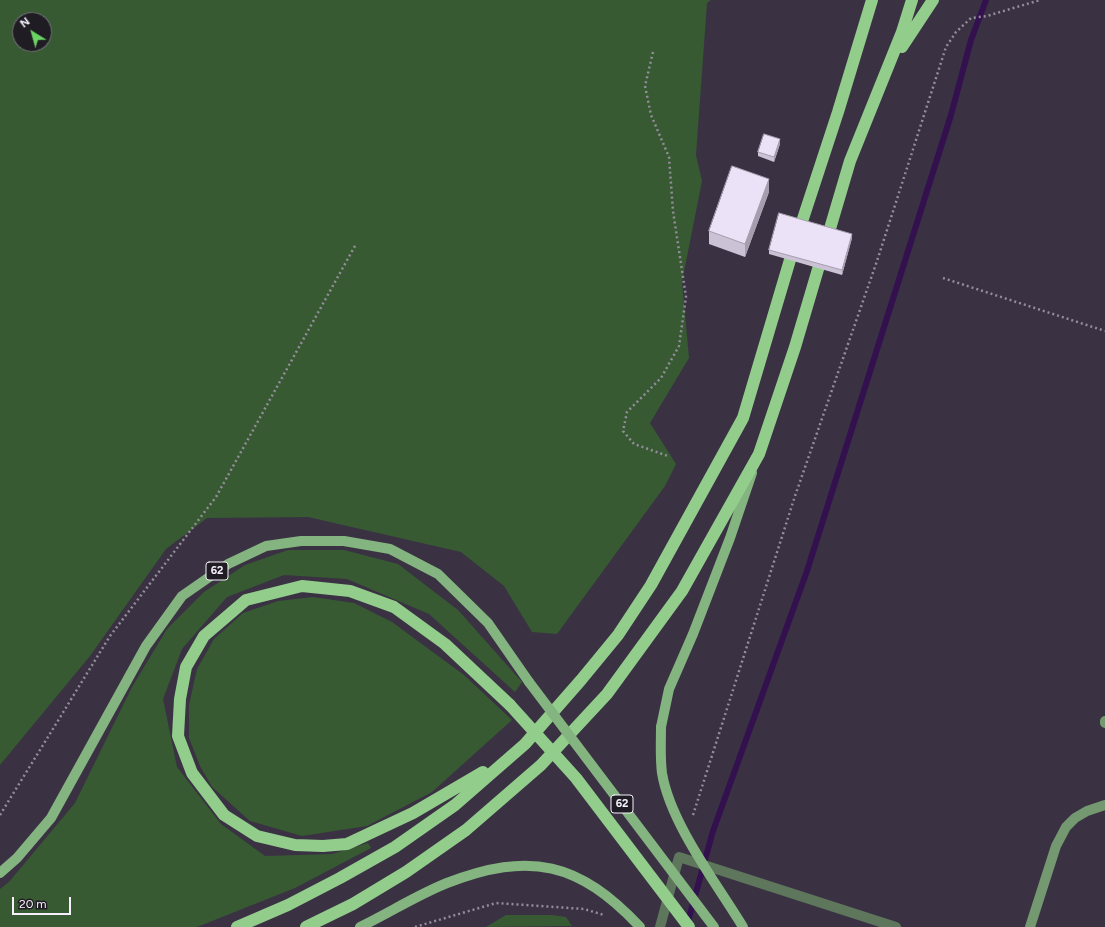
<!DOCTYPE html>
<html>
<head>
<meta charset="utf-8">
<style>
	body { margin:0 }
	#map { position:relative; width:1105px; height:927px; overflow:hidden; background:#3a3243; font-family:Figtree,sans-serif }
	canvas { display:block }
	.north { position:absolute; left:12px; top:12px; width:40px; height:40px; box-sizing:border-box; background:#1f1c23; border:1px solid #75717a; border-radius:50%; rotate:323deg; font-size:11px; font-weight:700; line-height:16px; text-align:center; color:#f6f1fc }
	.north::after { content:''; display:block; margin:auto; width:14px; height:18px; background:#6bd363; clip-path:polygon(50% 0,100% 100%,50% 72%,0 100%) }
	.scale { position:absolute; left:12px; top:897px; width:59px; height:18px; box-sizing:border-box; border:2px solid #f6f1fc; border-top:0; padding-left:5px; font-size:12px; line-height:14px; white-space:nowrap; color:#f6f1fc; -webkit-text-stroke:3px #1f1c23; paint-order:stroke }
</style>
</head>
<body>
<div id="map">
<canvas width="1105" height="927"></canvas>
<div class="north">N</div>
<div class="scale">20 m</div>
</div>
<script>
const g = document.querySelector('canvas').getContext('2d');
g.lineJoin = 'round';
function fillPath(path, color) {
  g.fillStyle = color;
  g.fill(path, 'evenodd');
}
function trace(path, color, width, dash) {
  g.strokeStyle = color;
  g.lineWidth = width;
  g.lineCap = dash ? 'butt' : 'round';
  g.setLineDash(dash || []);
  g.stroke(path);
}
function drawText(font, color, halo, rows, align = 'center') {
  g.font = font + ' Figtree,sans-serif';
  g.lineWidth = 4;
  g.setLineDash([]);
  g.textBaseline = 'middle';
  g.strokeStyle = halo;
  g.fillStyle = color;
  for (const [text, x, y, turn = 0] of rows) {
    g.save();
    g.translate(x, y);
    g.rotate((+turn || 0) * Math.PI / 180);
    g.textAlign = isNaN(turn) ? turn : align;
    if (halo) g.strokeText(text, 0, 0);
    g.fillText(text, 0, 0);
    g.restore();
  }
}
const green = new Path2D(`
	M0,0H711L707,3L696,155L702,181L682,282L689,358L650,423L676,464L665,486L557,634L532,632L504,586L461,552L308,517L207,518L166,549L90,656L0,765ZM20,20H44V44H20Z
	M288,550H344L398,564L458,610L522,682L515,692L429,614L347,579L284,575L227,597L182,649L163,699L177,767L221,824L265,856L332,854L368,843L371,848L295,888L197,927H0V889L9,882L75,803L132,687L167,629L204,592L245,565Z
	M313,597L354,603L392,622L464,675L512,720L432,792L367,826L302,836L250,821L212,787L200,766L189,738V705L197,669L214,639L243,613L278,601Z
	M506,915H552L566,917L572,926L486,927Z`);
const stream = new Path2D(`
	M687,925L713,831L807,571L951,115L971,40L986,0`);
const path = new Path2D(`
	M653,52L645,86L651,115L669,157L673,211L686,297L679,346L661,378L627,412L623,431L634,444L668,456
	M943,278L1105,331
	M0,815L110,636L216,497L356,244
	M693,815L795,496L877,261L946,47L956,32L971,18L987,16L1040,0
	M415,927L496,903L584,909L604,915`);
const street = new Path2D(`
	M660,927L679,857L896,927`);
const secondary = new Path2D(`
	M1105,721V723
	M1030,927L1056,846L1066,827L1075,818L1087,811L1105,805`);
const primary = new Path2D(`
	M661,727L669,689L693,634L730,538L752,473
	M0,873L17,858L51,818L146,646L182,596L228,564L266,546L301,541H344L390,549L438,574L488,623L529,682
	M360,927C389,913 417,895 447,883C530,851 579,862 640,927`);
const highway = new Path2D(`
	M902,47L933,0
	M483,772L413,813L347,844L323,846L295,845L257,836L224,815L192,773L178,736L180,699L186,667L204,636L246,600L302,586L350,591L394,607L445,644L510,705
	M237,927L288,905L340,878L395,847L455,805L525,744L581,680L618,635L651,585L743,418L795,243L838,112L872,0
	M306,927L353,904L406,872L466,830L541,765L607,694L682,591L759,454L795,347L850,161L902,32L912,0`);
const primaryBridge = new Path2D(`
	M529,682L714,927
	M661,727C661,742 660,758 662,773C670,823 717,884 743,927`);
const highwayBridge = new Path2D(`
	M510,705L576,778L689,927`);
const wall = new Path2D(`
	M780,144L774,162L758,156V152Z
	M769,192L745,257L709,244V231Z
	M852,238L842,275L769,254V250Z`);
const shadedWall = new Path2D(`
	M780,139V144L774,162V157Z
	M769,179V192L745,257V244Z
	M852,234V238L842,275V270Z`);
const building = new Path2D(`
	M764,134L780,139L774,157L758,152Z
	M732,166L769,179L745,244L709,231Z
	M779,213L852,234L842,270L769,250Z`);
const shields = [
	[217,571,22],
	[622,804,22]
];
const shieldNames = [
	["62",217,571],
	["62",622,804]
];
fillPath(green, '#375a33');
trace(stream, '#33104e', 6);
trace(path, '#948d9b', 2.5, [2, 3]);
trace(street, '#5e765c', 10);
trace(secondary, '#749970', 10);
trace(primary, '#84b47f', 10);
trace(highway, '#92cd8c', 12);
trace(primaryBridge, '#84b47f', 10);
trace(highwayBridge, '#92cd8c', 12);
fillPath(wall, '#cbc2d5');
fillPath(shadedWall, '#a59eae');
fillPath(building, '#ece2f8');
trace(building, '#a59eae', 1);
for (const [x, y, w] of shields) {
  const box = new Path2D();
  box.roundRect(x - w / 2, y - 9, w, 18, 3);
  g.fillStyle = '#1f1c23';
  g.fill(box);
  trace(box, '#f6f1fc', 1);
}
drawText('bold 11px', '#f6f1fc', null, shieldNames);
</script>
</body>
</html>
